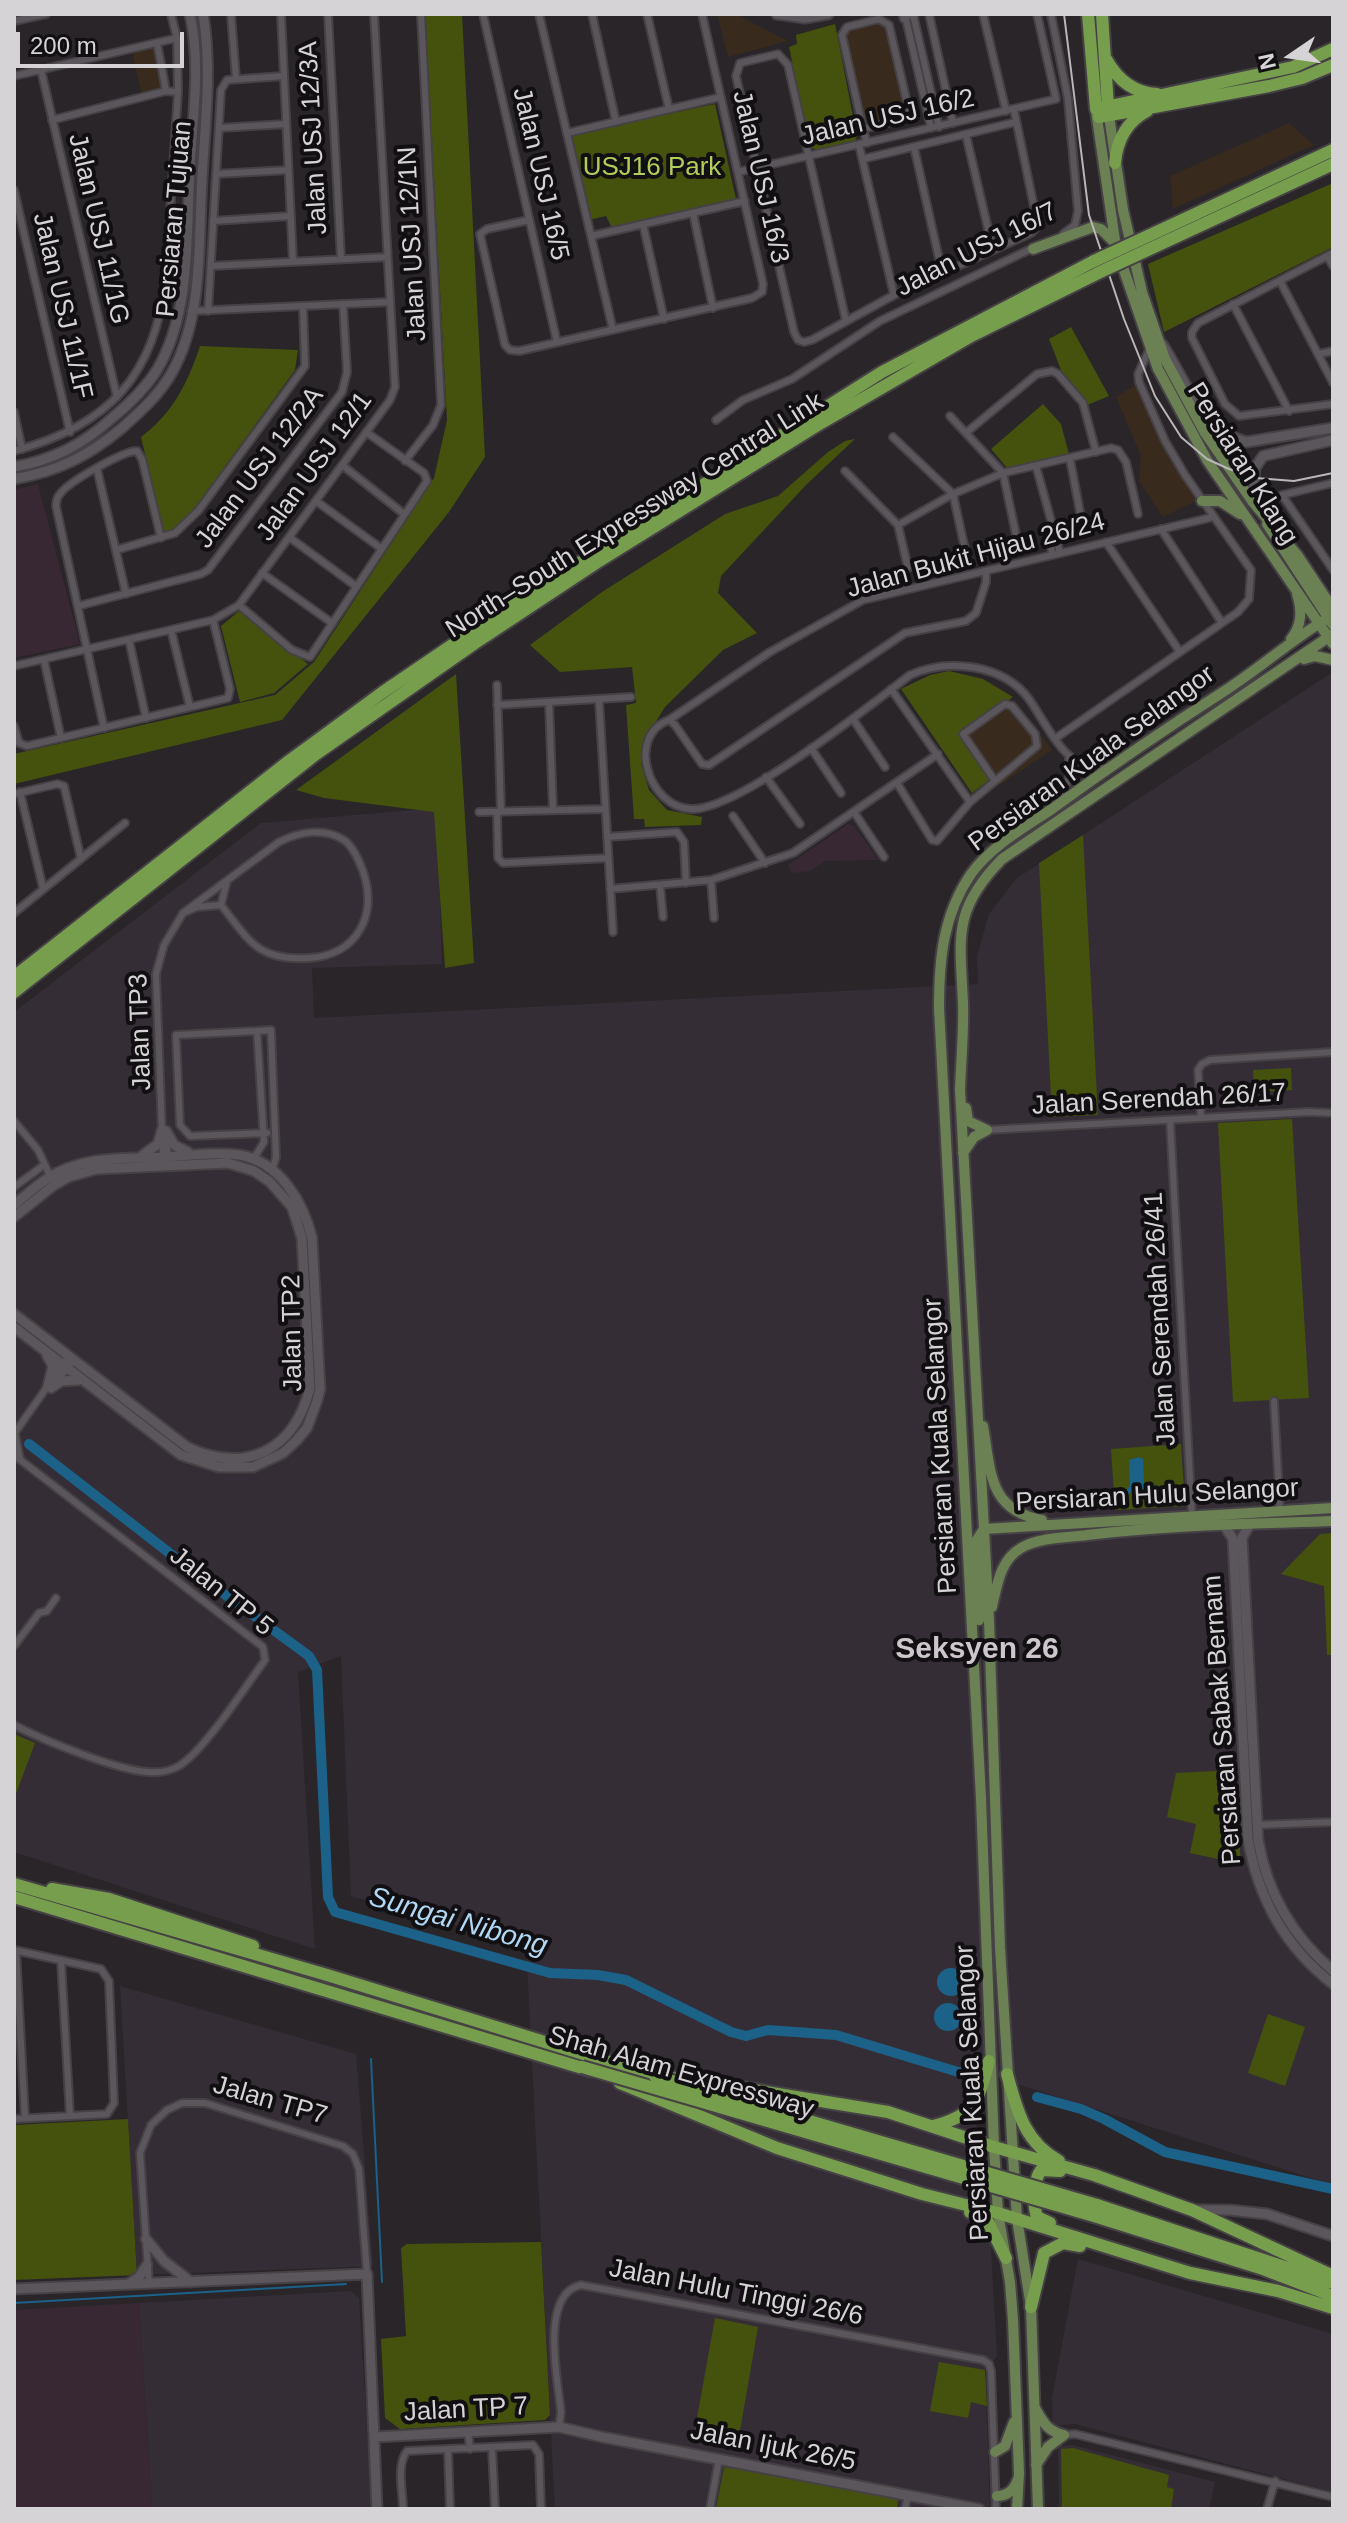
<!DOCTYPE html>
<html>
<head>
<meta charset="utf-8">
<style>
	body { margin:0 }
	#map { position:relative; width:1347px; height:2523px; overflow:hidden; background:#292529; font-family:Helvetica,sans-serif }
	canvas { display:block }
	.frame { position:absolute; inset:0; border:16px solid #d6d3d6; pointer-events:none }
	.north { position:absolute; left:1251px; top:16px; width:80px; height:80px; -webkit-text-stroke:6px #110f11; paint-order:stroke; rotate:257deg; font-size:22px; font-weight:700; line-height:32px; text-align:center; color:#d6d3d6 }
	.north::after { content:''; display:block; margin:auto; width:28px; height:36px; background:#d6d3d6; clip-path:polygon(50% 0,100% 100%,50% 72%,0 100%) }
	.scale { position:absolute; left:16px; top:32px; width:168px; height:36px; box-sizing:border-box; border:4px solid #d6d3d6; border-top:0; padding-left:10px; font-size:24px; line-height:28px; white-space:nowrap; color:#d6d3d6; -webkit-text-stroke:6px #110f11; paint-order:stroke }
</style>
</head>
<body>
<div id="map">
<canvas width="1347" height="2523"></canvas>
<div class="frame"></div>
<div class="north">N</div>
<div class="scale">200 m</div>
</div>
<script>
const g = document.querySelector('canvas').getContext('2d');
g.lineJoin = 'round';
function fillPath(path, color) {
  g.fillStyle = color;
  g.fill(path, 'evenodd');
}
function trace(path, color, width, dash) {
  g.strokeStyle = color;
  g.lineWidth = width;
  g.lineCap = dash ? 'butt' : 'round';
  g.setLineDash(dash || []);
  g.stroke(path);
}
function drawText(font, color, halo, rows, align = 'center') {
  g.font = font + ' Helvetica,sans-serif';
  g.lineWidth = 8;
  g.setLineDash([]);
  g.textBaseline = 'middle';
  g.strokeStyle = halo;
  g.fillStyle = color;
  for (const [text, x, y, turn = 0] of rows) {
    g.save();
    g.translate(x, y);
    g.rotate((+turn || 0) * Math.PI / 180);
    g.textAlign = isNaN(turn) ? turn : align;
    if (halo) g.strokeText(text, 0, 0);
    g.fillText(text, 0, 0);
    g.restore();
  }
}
const commercial = new Path2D(`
	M717,14H736L788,41L728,57Z
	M878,21L887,27L907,110L902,117L865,126L844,36L848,29Z
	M155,46L163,90L142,95L132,51Z
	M1289,123L1314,145L1173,209L1170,176Z
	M1137,384L1164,445L1198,500L1163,517L1139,481L1141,456L1116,397Z
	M1015,700L1052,750L995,788L961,739Z`);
const built = new Path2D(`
	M1333,672V2185L970,2069L991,2248L997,2356L985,2370L990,2509H555L526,1945L351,1896L341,1656L298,1672L315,1949L14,1852V1012L261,823L437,808L442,964L312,968L314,1018L978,984L977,956L989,914L1017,878Z
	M120,1986L356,2054L373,2266L137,2275Z
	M1078,2259L1333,2334V2492L1075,2424L1053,2426L1052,2398Z
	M351,2291L359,2298L372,2509H152L139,2303Z
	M1073,2445L1215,2482L1209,2509H1059L1058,2446Z`);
const education = new Path2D(`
	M38,484L80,644L14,658V490Z
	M848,824L854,826L879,860L825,861L811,871L792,873L788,865Z
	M139,2303L152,2509H14V2310Z`);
const green = new Path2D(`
	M425,14H462L485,457L449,512L282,720L14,784V754L275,695L314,662L434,478L447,420Z
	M835,24L857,137L853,144L819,151L810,147L789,47L797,44L796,35Z
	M715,104L736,199L612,228L606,216L589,220L570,135Z
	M1333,183V247L1164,332L1148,264Z
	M1071,327L1109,396L1087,405L1061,370L1049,339Z
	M200,346L298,350L295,370L189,516L176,529L164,534L141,437C172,414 188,383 200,346Z
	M1043,404L1061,424L1069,454L1008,469L991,449Z
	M855,439L806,485L721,576L718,593L757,633L723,650L665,707L645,739L641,764L649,790L667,810L702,817L701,825L645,827L644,819H634L626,705L636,703L632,667L560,672L530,645L602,592L725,514L778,496L828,452L845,441Z
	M239,611L308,664L274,693L240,702L221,626Z
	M949,671L983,679L1013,697L959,736L989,780L972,793L901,689L930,675Z
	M456,674L474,963L445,968L434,812L324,798L296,790Z
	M1083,835L1098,1115L1052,1117L1039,863Z
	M1291,1068L1292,1090L1254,1092L1253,1070Z
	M1292,1119L1309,1398L1233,1402L1218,1123Z
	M1181,1444L1185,1506L1115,1510L1111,1449Z
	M1333,1533V1655H1327L1324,1586L1281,1574L1320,1534Z
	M14,1734L35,1743L14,1799Z
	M1234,1770L1241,1864L1190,1853L1196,1824L1167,1817L1176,1773Z
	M1268,2014L1305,2027L1285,2086L1248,2073Z
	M128,2119L137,2275L14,2280V2125Z
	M541,2242L550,2415L545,2420L400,2429L385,2418L381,2339L406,2336L401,2248L407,2244Z
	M715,2318L758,2327L737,2448L693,2440Z
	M939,2362L985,2370L987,2406L971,2402L968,2418L930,2411Z
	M1073,2448L1169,2475L1167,2487L1174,2489L1171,2509H1062L1061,2449Z
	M724,2467L898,2499L897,2509H716Z`);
const water = new Path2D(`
	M1139,1457L1143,1459L1144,1483L1155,1485V1488L1133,1490L1126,1497L1123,1496L1130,1485L1129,1460Z
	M937 1982a14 14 0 1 1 28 0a14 14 0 1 1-28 0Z
	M934 2017a14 14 0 1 1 28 0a14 14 0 1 1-28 0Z`);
const stream = new Path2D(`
	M371,2059L382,2282
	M14,2303L346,2284`);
const river = new Path2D(`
	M29,1444L190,1569L309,1656L317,1670L328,1897L335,1912L550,1973L598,1975L626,1980L731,2032L746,2036L768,2030L836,2035L968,2075
	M1037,2097L1081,2109L1104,2119L1165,2152L1333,2189`);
const street = new Path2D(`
	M231,14L236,79
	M281,14L293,262
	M328,14L341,259
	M483,14L557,342
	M539,14L613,330
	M592,14L616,122
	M647,14L669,109
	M913,14L939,127
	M929,14L953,123
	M983,14L1006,111
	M1051,14L1068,99L1078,211L1075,225L1063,234
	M905,15L931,128
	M14,21L46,14
	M157,43L166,91
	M41,70L117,397
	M14,76L177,38
	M52,120L166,91L178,92
	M219,128L286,124
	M863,129L904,119L909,111L889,25L879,19L847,27L842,35L863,129L867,143
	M567,133L721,97
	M966,135L993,250
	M859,145L894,295
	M914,147L942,272
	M863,159L1016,122
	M738,172L1056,99L1037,14
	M216,174L288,170
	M14,190L70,432
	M693,213L713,308
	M529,220L487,229L480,234L505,345L510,350L519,351L752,298L762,292L763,284L702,14
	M213,221L290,216
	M643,224L664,319
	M591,236L745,201
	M1333,253L1198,323L1192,332V338L1225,404L1239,416L1333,404
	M1327,256L1333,266
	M211,266L387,257
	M1280,281L1333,383
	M1233,304L1289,411
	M191,311L390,302
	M208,311L221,90L227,80L284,76
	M846,321L788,65L778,54L740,63L736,76L794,332L798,340L804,342L812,340L894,295L1031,233L1038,226L1014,110
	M1319,354L1333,351
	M14,412L22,449
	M950,416L1003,473L1018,544
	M716,420L743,400L792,379L880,321L1035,247
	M967,432L1037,374L1052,371L1058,374L1083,403L1096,452
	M893,437L953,494L966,554
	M14,451C108,426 156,376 166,276L178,92L177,38L171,14
	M1070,459L1083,528
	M405,461L433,425L441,405L421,14
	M342,465L404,514
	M1036,466L1060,553
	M97,469L126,594
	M845,471L898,525L908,568
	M1333,483L1282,495L1333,570
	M316,501L382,549
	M898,525L953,494L1003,473L1111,448L1118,450L1126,462L1138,514
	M1049,526L1052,555
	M1161,529L1222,623
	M289,537L357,587
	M1106,542L1180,652
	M116,550L175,533L198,511L305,366L303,306
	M262,573L332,623
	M239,605L292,650L310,657L427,481L424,473L366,432
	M78,606L201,574L208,570L342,392L347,372L343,304
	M171,630L190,707
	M129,640L146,718
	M44,660L61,738
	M14,666L213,620L239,605L390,400L395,387L374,14
	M497,685L501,812
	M891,689L970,802
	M599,700L613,932
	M549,702L553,810
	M497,705L631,697
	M853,719L885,767
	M669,720L675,725L702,764L709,765L905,633L966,621L976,613L986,582V571
	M14,726L19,743L27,746L228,698L230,689L213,620
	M104,728L56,506C57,500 56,498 60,494C68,482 123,451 137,451L142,459L161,538
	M1056,738L1238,612L1249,599L1251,570L1185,475L1165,441L1139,382L1138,374L1150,348
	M811,748L841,793
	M1107,767C1095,767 1083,767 1072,758C1056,746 1041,716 1029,699C1003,664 948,658 910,675C869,706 738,811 691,809C649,808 625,736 669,720L770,652L863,600L1213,517
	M766,777L800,824
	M995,781L963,734L1005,704L1012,706
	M897,783L932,840L937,841L970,802L1037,746L1035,734L1012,706
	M20,792L43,888
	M14,794L57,784L64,786L81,859
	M1061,800L1069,777V757
	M479,812L605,809
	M497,812L498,858L503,863L608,858
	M854,812L884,857
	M733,816L765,863
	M607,837L677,832L684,842L686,883
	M711,880L714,918
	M660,885L663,917
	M610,889L711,880L793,853L938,754
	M221,905L227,881
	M14,913L125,823
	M257,1031L176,1035L180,1125L190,1136L267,1133
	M1201,1118L1198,1070L1202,1064L1210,1060L1333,1052
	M1170,1120L1192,1516
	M14,1121L38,1150L51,1178
	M987,1130L1308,1112L1333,1113
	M166,1135L168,1159
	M163,1157L156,974L164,945L183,913L279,842C299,832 324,827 344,840C353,846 359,861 363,871C378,916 357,955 309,958C258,961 250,942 221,905L197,907L183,913
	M253,1160L264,1142L257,1031L271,1030L276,1157L272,1171
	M14,1187L44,1165
	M56,1383L73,1360
	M1274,1401L1280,1511
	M15,1433L20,1460
	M14,1434L68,1357
	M14,1455L263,1647L265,1660C245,1687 205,1750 179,1766C170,1771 159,1773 149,1772C118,1771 43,1740 14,1725
	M14,1646L39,1613L47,1611L56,1598
	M1257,1825L1333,1822
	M14,1950L101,1969L109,1981L114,2103L107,2114L14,2119
	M16,1951L25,2118
	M61,1960L70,2116
	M149,2284L140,2153L151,2125L167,2110L182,2103H205L343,2146L353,2154L359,2169L367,2274
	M559,2427L561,2412C558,2381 539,2294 581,2285L983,2360L989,2364L991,2371L996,2509
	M468,2432L470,2449
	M1064,2435L1075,2434L1333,2497
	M492,2448L495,2509
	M448,2450L450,2509
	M403,2509C403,2492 396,2465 407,2451L533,2445L539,2454L541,2509
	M710,2509L719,2459
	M905,2509L908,2495
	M1267,2509L1275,2481`);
const secondary = new Path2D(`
	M777,14L805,18L828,14
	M904,14L905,18
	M913,15V14
	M1162,344C1186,380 1199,428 1246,442L1333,428
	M14,467C53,460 82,445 111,419C128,405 145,389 157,370C192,311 186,233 190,167C193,116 201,64 190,14
	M14,479C58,471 87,457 122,428C140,412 159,395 171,374C204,317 198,241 202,178C205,123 212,68 203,14
	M1252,501L1255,468L1263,456L1333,440
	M166,1131L174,1145L188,1152
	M143,1155L158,1144L162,1130
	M14,1205C25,1196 36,1186 48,1178C84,1155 125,1159 166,1157C191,1155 215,1152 240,1155C280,1162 303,1202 312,1238L320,1389L317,1401L307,1428L296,1441L283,1453L253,1467H219L181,1455L14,1327
	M14,1217L54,1185L68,1177L97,1169L228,1163L254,1171L270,1182L292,1207L302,1238L310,1388C294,1450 247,1475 187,1447L14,1314
	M47,1355L53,1366L48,1386
	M51,1388L61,1381L79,1380
	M1250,1524L1242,1538L1258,1840C1267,1892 1293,1937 1333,1971
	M1224,1525L1233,1539L1248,1839C1258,1898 1285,1947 1333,1984
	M1196,2210H1229L1267,2214L1333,2236
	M146,2239L164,2261L191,2282
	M130,2283L139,2277L147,2265
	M14,2289L367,2274L377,2509
	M375,2437L559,2427L602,2437L979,2509`);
const primary = new Path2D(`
	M1108,109L1123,210L1142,292L1165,359L1205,433L1252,501L1298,556L1333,609
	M1096,111L1116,247L1158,369L1207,460L1333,644
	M1033,249L1093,227L1101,229L1113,241
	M1202,501H1220L1240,514
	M1267,524L1333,625
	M1291,639C1302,626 1302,609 1297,594
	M1304,659L1315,656L1333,660
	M966,1108L968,1121L987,1130
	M963,1153L974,1137L987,1130
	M983,1426C991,1471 988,1510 1042,1520
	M984,1529L1333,1508
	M992,1607C997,1586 1000,1560 1021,1548C1040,1537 1066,1538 1087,1535C1168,1525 1251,1524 1333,1521
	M979,1620L976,1541L984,1529
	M1035,2408C1043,2422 1047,2431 1064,2435
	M995,2452L1005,2446L1014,2422
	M1036,2465L1048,2447L1064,2435
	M997,2496C1008,2496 1015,2489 1018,2479
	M1017,2509L1019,2473L1013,2320L1010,2282L998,2213L994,2147L981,1798L939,1008C939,959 943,915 971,874C991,846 1024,828 1052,809C1108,768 1165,729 1223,692C1259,669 1291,640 1328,618
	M1038,2509L1031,2307L1017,2219L1000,1948L989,1620L960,1090C961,1061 964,1031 963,1003C960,937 952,910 1002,859L1333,634`);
const highway = new Path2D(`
	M1088,14L1096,109L1293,67L1333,49
	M1102,14L1108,107
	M1106,59C1117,79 1133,93 1157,94
	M1099,117L1269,86L1302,78L1333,65
	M1115,163C1117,140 1126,122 1147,111
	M1148,236L1333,150
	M1154,247L1333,164
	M14,977L289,761L383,692L489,620L882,372L1094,261
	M14,992L316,754L475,643L596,563L821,423L971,336L1098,273
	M14,1884L327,1975L655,2076L711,2083L888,2112L994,2147L1094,2175L1192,2210L1333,2276
	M52,1889L109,1899L253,1946
	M14,1897L589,2070
	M1007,2074C1017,2110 1024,2142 1059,2161
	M620,2083L777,2148L922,2194L998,2213L1190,2273L1278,2291L1333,2308
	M933,2126C976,2115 978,2101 989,2061
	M1097,2205L1330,2282
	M970,2212L988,2222L1006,2258
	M1094,2216L1260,2268L1333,2296
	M1050,2223L1037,2217C1033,2205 1033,2181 1041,2170L1060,2171
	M1031,2307L1044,2253L1063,2243L1080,2246`);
const tram = new Path2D(`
	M1064,14L1089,215L1124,319L1155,396L1181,437L1207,459L1229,469L1256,478L1294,481L1333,473`);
const highwayBridge = new Path2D(`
	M1094,261L1148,236
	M1098,273L1154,247
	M582,2067L1094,2216
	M655,2076L1097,2205`);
const streetNames = [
	["Jalan USJ 16/2",888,118,-13],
	["Jalan USJ 12/3A",314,138,-93],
	["Jalan USJ 16/5",540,174,77],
	["Jalan USJ 16/3",760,177,77],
	["Persiaran Tujuan",175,219,-85],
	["Jalan USJ 11/1G",98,229,77],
	["Jalan USJ 12/1N",413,244,-93],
	["Jalan USJ 16/7",977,250,-27],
	["Jalan USJ 11/1F",62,306,77],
	["Persiaran Klang",1242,464,58],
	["Jalan USJ 12/1",315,467,-54],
	["Jalan USJ 12/2A",260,468,-53],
	["North–South Expressway Central Link",635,516,-32],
	["Jalan Bukit Hijau 26/24",976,556,-15],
	["Persiaran Kuala Selangor",1092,759,-36],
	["Jalan TP3",141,1032,-92],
	["Jalan Serendah 26/17",1159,1100,-3],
	["Jalan Serendah 26/41",1161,1319,-93],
	["Jalan TP2",293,1333,-91],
	["Persiaran Kuala Selangor",941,1446,-93],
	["Persiaran Hulu Selangor",1157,1496,-3],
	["Jalan TP 5",221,1592,39],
	["Persiaran Sabak Bernam",1223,1720,-94],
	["Shah Alam Expressway",681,2073,16],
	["Persiaran Kuala Selangor",973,2093,-93],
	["Jalan TP7",270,2101,16],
	["Jalan Hulu Tinggi 26/6",736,2293,11],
	["Jalan TP 7",466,2410,-3],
	["Jalan Ijuk 26/5",773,2447,11]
];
const parkNames = [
	["USJ16 Park",652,168]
];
const waterNames = [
	["Sungai Nibong",458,1922,16]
];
const quarterNames = [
	["Seksyen 26",977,1650]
];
fillPath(commercial, '#382b1d');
fillPath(built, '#352d36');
fillPath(education, '#382833');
fillPath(green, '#44520d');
fillPath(water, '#1b6188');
trace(stream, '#1b6188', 2);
trace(river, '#1b6188', 10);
trace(street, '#454145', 10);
trace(secondary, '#454145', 13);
trace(primary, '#454145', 14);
trace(highway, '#454145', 16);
trace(street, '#5b565b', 6);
trace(secondary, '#5b565b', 9);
trace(primary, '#6b8153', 10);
trace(highway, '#769e4d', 12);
trace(tram, '#bab7ba', 2);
trace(highwayBridge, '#454145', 16, []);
trace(highwayBridge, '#769e4d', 12);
drawText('26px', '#d6d3d6', '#110f11', streetNames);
drawText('26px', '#b2cd59', '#110f11', parkNames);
drawText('italic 28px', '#b0d8f5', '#110f11', waterNames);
drawText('bold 30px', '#cdc7cd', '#110f11', quarterNames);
</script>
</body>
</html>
